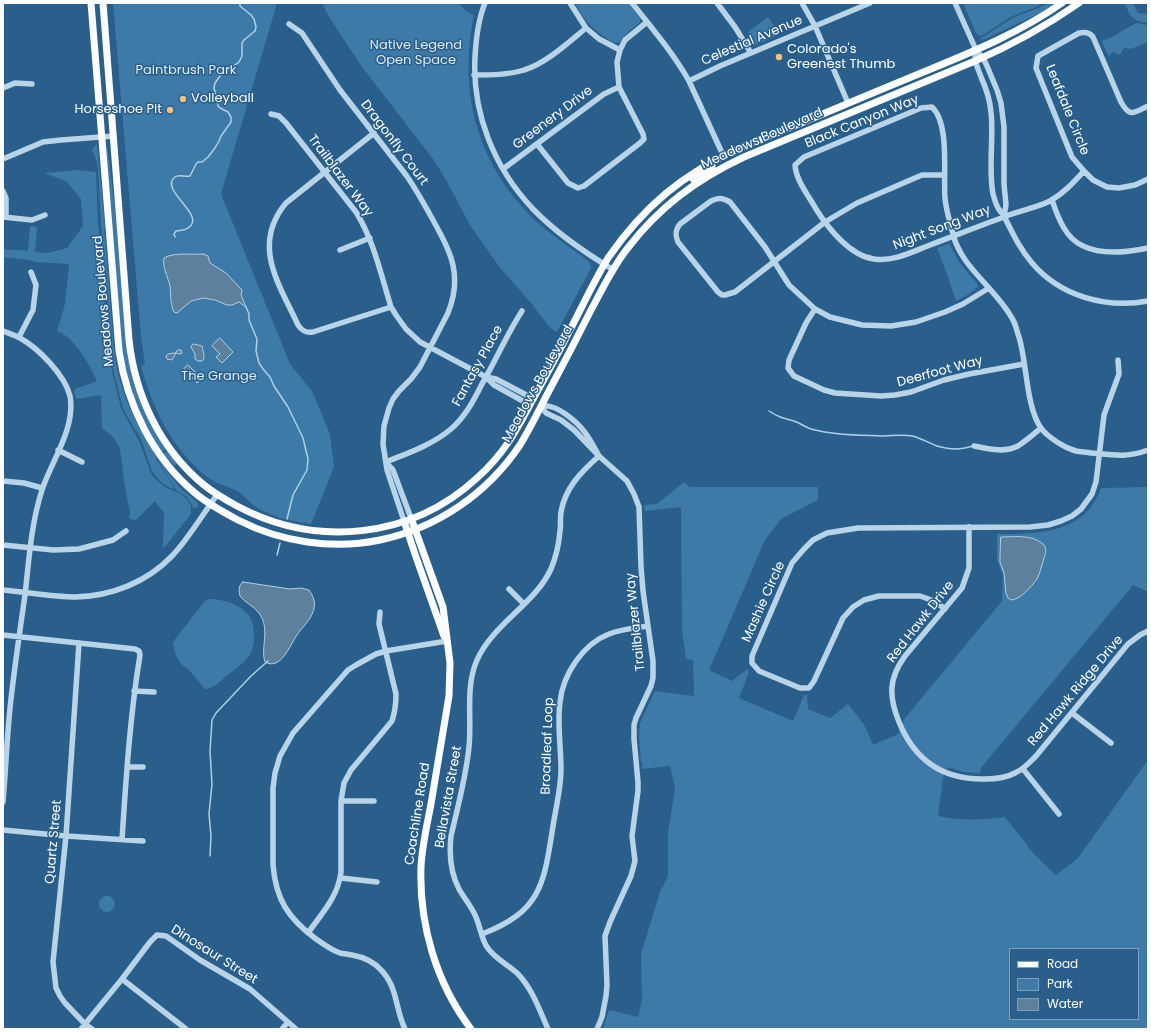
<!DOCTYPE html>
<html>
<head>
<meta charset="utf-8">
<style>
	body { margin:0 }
	#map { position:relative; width:1151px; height:1032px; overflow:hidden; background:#295f8a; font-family:Poppins,sans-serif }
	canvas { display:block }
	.frame { position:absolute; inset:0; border:4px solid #fff; pointer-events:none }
	.legend { position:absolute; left:1009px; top:948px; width:130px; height:72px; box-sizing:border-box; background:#295f8a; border:1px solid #7f9fb9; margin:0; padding:5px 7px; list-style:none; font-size:12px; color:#fff }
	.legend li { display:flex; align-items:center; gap:8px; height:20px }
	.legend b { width:20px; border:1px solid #7f9fb9 }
</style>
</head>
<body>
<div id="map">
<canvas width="1151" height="1032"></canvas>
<div class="frame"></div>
<ul class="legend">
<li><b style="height:5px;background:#fafcfe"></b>Road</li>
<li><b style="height:11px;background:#3e7aa7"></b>Park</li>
<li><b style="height:11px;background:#5d819d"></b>Water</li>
</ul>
</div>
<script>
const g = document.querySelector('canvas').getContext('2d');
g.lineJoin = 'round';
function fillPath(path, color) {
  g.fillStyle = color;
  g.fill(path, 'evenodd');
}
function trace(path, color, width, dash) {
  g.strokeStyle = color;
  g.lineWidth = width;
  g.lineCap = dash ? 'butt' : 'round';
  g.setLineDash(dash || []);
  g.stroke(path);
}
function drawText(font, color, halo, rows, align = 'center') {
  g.font = font + ' Poppins,sans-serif';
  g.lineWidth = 3;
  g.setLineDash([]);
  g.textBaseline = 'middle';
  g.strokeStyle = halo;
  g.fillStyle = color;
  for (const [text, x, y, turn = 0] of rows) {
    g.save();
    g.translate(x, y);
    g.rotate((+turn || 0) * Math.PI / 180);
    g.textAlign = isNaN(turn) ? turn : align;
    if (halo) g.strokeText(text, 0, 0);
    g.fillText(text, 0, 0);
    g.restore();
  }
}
const green = new Path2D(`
	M113,3H277L221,194L290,364L312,391L330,434L334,467L311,524C290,521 271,517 253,505C248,500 243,495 237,491C227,486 215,483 207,477C172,449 152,407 141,366L145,364L141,337Z
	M322,3H458L466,11L474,15C459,87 474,155 525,210C543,230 566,244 587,260L591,265V268L557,332L551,329L531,303L501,269L471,227L445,178L433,159L362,67L329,17Z
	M575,3H628L640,19V22L627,33L620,42C615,44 611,41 606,38C592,29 582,18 575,3Z
	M963,3H1043C1034,9 1023,11 1013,16C1002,21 992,31 980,36L976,33Z
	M1048,3H1055L1040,13L985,39L980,40L981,38C992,32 1002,24 1013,18C1024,12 1037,10 1048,3Z
	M1125,3H1133L1138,13L1148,14V23C1132,21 1130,17 1125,3Z
	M768,17L780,34L754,46L753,45L748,32Z
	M1137,23L1148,25V42L1131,49L1126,48H1124C1121,50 1123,54 1118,55L1117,53H1114L1113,51L1109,57L1108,53L1107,54L1102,41L1116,35L1125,29Z
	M97,144L105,228L104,229V233L105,234C107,260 109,287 111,313C113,334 114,356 119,377C127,406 140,432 157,457L155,458L157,460L173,486L174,489L168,487L160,481L152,471L141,439L130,421L123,408L114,373L111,353L108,305L101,262L102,241L98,168L97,162L92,150L94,147Z
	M105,145H107L115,208L126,341C130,380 143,417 166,449L162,452L156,444L157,443L155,440H154L136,406L122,357Z
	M79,170L96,172L98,224L100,240L99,264L106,312L109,353L111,367L121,408L140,443L150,471L153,477L165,487L181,494L187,499L191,507V514L163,549L164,513L155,501L135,521L129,518L130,512L125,488L120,449L114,438L102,428L101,395L76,399L74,390H76L75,389L97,381C90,366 74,336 57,331L65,304L69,264L36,262L30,260L3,257V249L28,251L30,226L37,227L35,252L47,253L67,248L83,226L81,199L66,181L44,173Z
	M948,244L950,245L959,262L978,285V287L969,294L956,301L948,277L937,248Z
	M167,451L177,463L175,466L163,454Z
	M157,458L180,488L197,502L199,506L195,508L193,507L187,497L176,490Z
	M684,482L690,487H818V500L781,519L765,540L709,670L732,681L747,669L749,672L739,698L793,721L804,695H807L808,709L830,718L848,704L865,726L873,745L898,734L905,718L1002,601L1003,575L997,560V534C1038,534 1085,534 1101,488L1148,487V592L1133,585L981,768L980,773L963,772L948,767L943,778L938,816C960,821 982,820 1005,817L1034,854L1056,875L1078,858L1148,760V1029H603L609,1010L638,1017L642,1000L641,954L660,892L668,876V833L675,788L670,766L642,769V766H643V763H641L639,735L640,723L655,691L694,696L693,660L686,659L682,629L681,507L645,511L644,505L657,504ZM1010,949H1138V1019H1010Z
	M210,599C218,599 224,601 231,603C248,610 254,619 254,636C254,643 253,648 250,654C245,663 234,670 225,677C219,682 213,689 205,689L188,669L182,665L176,656L173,644L175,639L205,601Z
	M99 904a8 8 0 1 1 16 0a8 8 0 1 1-16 0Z`);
const water = new Path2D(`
	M203,254L208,256L210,263L226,273L242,290L241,295L246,307L239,302L232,305H227L215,300L203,298L191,301L177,313L174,312C170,304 171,295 170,286C168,277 162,267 164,258C174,252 191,255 203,254Z
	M220,338L233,352L222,363L216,357L220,354L212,346Z
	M194,344L202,346C203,351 204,354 204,359L202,361H198L195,359V354L191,347L192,345Z
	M178,350H181L182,353L180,354L176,353L172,360L167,359L166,356L168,354L175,353Z
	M188,365L199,376L202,378L197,383L184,369Z
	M1001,537C1014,537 1032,534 1043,544C1047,548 1046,553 1044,558C1042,565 1040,573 1037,579C1031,587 1020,600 1011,600L1008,598L1006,593L1004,573L1000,562Z
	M243,582L290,589L301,588L309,590C323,609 307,621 297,635C290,645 281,671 265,662C260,647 271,630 259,613C254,606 245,603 240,596C239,591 238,585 243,582Z`);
const stream = new Path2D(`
	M175,237L174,234L176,231C180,230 184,231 188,228C208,216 158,190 175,177C178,174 185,177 190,176L196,164L198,162H202L208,157L215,148L219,141L221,136L231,122V117L228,112L220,108L218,106L214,88L215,83L220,76L239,62L242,56V43L244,40L255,31L256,27L254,19L251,15L240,6V3
	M246,307L249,314V320L257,339L256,351L259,363L263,369L270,377L274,386L288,407L303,438L308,459L307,470L293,495L287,519
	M769,411C778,417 783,418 794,421C800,423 805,427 811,429C833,435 858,435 881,436C891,436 902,434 912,436C921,438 929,443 937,446C951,450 960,450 973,446
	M277,555L280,543
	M210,856L211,836L209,814L212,784L210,751L212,720L216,713L251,676L268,661`);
const minor = new Path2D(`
	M485,3C478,20 476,38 475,57C472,113 494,168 533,209C555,232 584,252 612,269
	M570,3L586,28L599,39L620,50
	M632,3C652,28 673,53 689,81L723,155
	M717,3L735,27L751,53
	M802,3L815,26L848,103
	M955,3L976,50L983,58L987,66L997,90L1001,103L1004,127V184L1006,205L1004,216
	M289,24L302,33L340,90L406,175C416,189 424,204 433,220C451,253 463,275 448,313L420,367L411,379L399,391L393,399L389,408L384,426L383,444L387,470L404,521
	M976,50C976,53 975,56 975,59C976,65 979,71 981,77C986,88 990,100 991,112C994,139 988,167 993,194C995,200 996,206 1000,211C1002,213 1004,215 1005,218C1013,234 1020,249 1032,263C1060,296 1106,309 1148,301
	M474,75C491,75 508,75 524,70C545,64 569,42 586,28
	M689,81L720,66L870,3
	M3,88L15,83L32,84
	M1148,106C1133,113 1130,118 1121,102L1093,37C1089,32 1085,32 1079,33L1038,56L1036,68L1042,83L1072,157L1084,171L1093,180L1107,187L1119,188L1135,185L1148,179
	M271,114L279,116L286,123L356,212C374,241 381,275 391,307L396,315L406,329L420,342L486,377L494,385L530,405
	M374,133L286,203C251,245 279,284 298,325C302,331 306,333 313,332L391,307
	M537,144L568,183L578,188L584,186L640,143L644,139L643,134L619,87L617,62L620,50L625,40L647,22
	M3,159L43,142L61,140L114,136
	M503,169L604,94L619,87
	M1084,171C1073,183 1064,193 1050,201C1036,208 1018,211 1004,217C979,226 954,236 930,245C912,252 893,262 874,259C850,256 828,228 816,209C809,196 796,181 795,165L804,157L921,108L932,107C950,124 943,174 945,198C946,210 950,222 953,234C961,268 997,289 1013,320C1016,325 1017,332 1019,337C1027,363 1026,407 1041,428C1045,434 1051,438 1057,442C1063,446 1069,449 1076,451C1081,452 1086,452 1091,453C1113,455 1127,458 1148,450
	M944,175H922L857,203L825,222L735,292L725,295H722L718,292L678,242C675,235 675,230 680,224L711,201C719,197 723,198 730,202L765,247L789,285L815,309L830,317L862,325L891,326L916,322L945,312L963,304L989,288
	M3,191L6,198V217
	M1052,200C1055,209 1059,220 1064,228C1080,257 1120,254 1148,248
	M3,217L32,220L45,215
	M340,250L370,238
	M815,309L806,323L789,360L788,368L794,376L824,390L835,393L881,396L895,395L911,392L944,380L969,374L1024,364
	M3,331C8,333 15,335 20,338C38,348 65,375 70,396C76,428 51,462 42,490C31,524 29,560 25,595C20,630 15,664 11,699C7,733 6,768 3,802
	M19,337L33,310L36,285L31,272
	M486,377L496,379L534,399
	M974,446C989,449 1004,453 1018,446C1026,441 1034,434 1041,428
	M58,450L82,462
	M386,462C408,453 432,445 451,429C465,417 474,400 482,384C496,360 507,334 522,311
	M386,462L393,470L411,518
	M3,481L24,483L42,488
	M969,527V568L962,588L905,656C888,679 889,697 899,722C915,761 943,780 985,779C995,779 1006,778 1015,773C1024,769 1030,762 1036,756L1128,644L1140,635L1148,631
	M3,545L53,550L79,549L113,540L126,531
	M509,589L524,604
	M3,590C27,592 52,597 76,597C112,596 147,582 172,556C189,538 202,515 217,495
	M945,609L934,601L920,596H879L864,600L853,607L843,618L814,681L809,688H800L759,671L752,663V656L792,563L804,549L813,540L827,533L858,528L1030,527L1048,525L1061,521L1072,516L1081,509L1092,494L1096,482L1104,415L1119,374L1118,360
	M3,635L135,649L139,651L140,655C130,716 126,778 122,840
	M79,643L66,836L53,962L56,988L60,996L65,1003L85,1024L92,1029
	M134,691L154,692
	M1072,713L1111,743
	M127,767H143
	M1023,769L1059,814
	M341,801H374
	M3,830L66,836L143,841
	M341,878L377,882
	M308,933C322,913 338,897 341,872V801L344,783L351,770L392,721C395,712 396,704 396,694L379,624L380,612
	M482,934C542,911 544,883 553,826C556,807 561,788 561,769C561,747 557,724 560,702C563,674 583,644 609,634C622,629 635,628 648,626
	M122,979L186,1029
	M81,1029L122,979L150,942L157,935L166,936L200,960L250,989L296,1029
	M282,1029L288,1022
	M405,1029C395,1009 398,987 381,970C374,962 363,957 352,955C348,954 344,954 340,953C331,950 323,944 316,939C288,918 276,900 273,865V788L275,773L280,756L293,733L348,670L356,665L376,654L386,651L447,641
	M548,1029C539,1009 532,988 517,973C507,964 494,958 487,947C481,938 480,925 475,915C471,906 464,898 459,889C450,872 449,854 451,836C458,806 466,777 469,747C472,718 465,687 477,660C493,624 535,604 551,569C556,557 559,543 560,531C561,524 560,518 561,512C565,488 581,472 599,456
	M597,1029L602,1017L606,996L607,985L605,936L610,922L631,876L635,861L632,836L638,791V782L634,739V725L636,718L651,686L653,678V661L643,591L641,567L639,507L634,494L627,481L599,456L574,430L561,420L546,413L541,406C550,405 556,408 564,413C582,425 589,437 599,456`);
const major = new Path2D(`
	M91,3L119,351C127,405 153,458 195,493C208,504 223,512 238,520C281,542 332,550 380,540C437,528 487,494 520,445C531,427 540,408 550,389C564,363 577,338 590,312C602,290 612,268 627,249C659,207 697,179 744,157L975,61C1012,45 1046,26 1079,3
	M103,3L129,340C135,395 160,449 204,485C214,493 226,500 237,506C316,548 411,539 477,478C504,454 517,430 533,399C546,376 559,352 571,328C583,305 594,281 608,258C644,206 683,174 740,148C797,125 853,101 909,78C962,56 1015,36 1062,3
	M693,179L712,166
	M411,518L443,607L450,663L449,696C443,732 437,768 431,804C427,825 422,846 421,867C419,924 436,983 471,1029
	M404,521L416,557L444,636`);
const markers = [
	[779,57,4,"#f0c27f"],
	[183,99,4,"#f0c27f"],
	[170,110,4,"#f0c27f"]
];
const streetNames = [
	["Celestial Avenue",752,41,-23],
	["Leafdale Circle",1067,110,68],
	["Greenery Drive",553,118,-37],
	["Black Canyon Way",862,122,-22],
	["Meadows Boulevard",762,139,-24],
	["Dragonfly Court",394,143,53],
	["Trailblazer Way",340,176,53],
	["Night Song Way",942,228,-21],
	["Meadows Boulevard",104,301,-95],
	["Fantasy Place",478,366,-61],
	["Deerfoot Way",940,372,-15],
	["Meadows Boulevard",538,384,-61],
	["Mashie Circle",764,602,-66],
	["Trailblazer Way",636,622,-96],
	["Red Hawk Drive",921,622,-52],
	["Red Hawk Ridge Drive",1076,691,-50],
	["Broadleaf Loop",548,746,-88],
	["Bellavista Street",449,797,-80],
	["Coachline Road",418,814,-81],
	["Quartz Street",54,842,-85],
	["Dinosaur Street",214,955,32]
];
const parkNames = [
	["Native Legend",416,46],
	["Open Space",416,61],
	["Paintbrush Park",186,71],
	["The Grange",219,377]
];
const poiNames = [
	["Colorado's",787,50],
	["Greenest Thumb",787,65],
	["Volleyball",191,99],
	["Horseshoe Pit",162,110,"right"]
];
fillPath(green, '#3e7aa7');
fillPath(water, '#5d819d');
trace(water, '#add0e9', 1);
trace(stream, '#add0e9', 1.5);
trace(minor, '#b8d4e9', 5.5);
trace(major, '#fafcfe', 7);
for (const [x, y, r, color] of markers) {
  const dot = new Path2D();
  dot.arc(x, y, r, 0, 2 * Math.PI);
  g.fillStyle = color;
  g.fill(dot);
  trace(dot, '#295f8a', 1.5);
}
drawText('13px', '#fff', '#295f8a', streetNames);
drawText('13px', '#dcebf7', '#295f8a', parkNames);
drawText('13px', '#fff', '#295f8a', poiNames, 'left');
</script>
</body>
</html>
